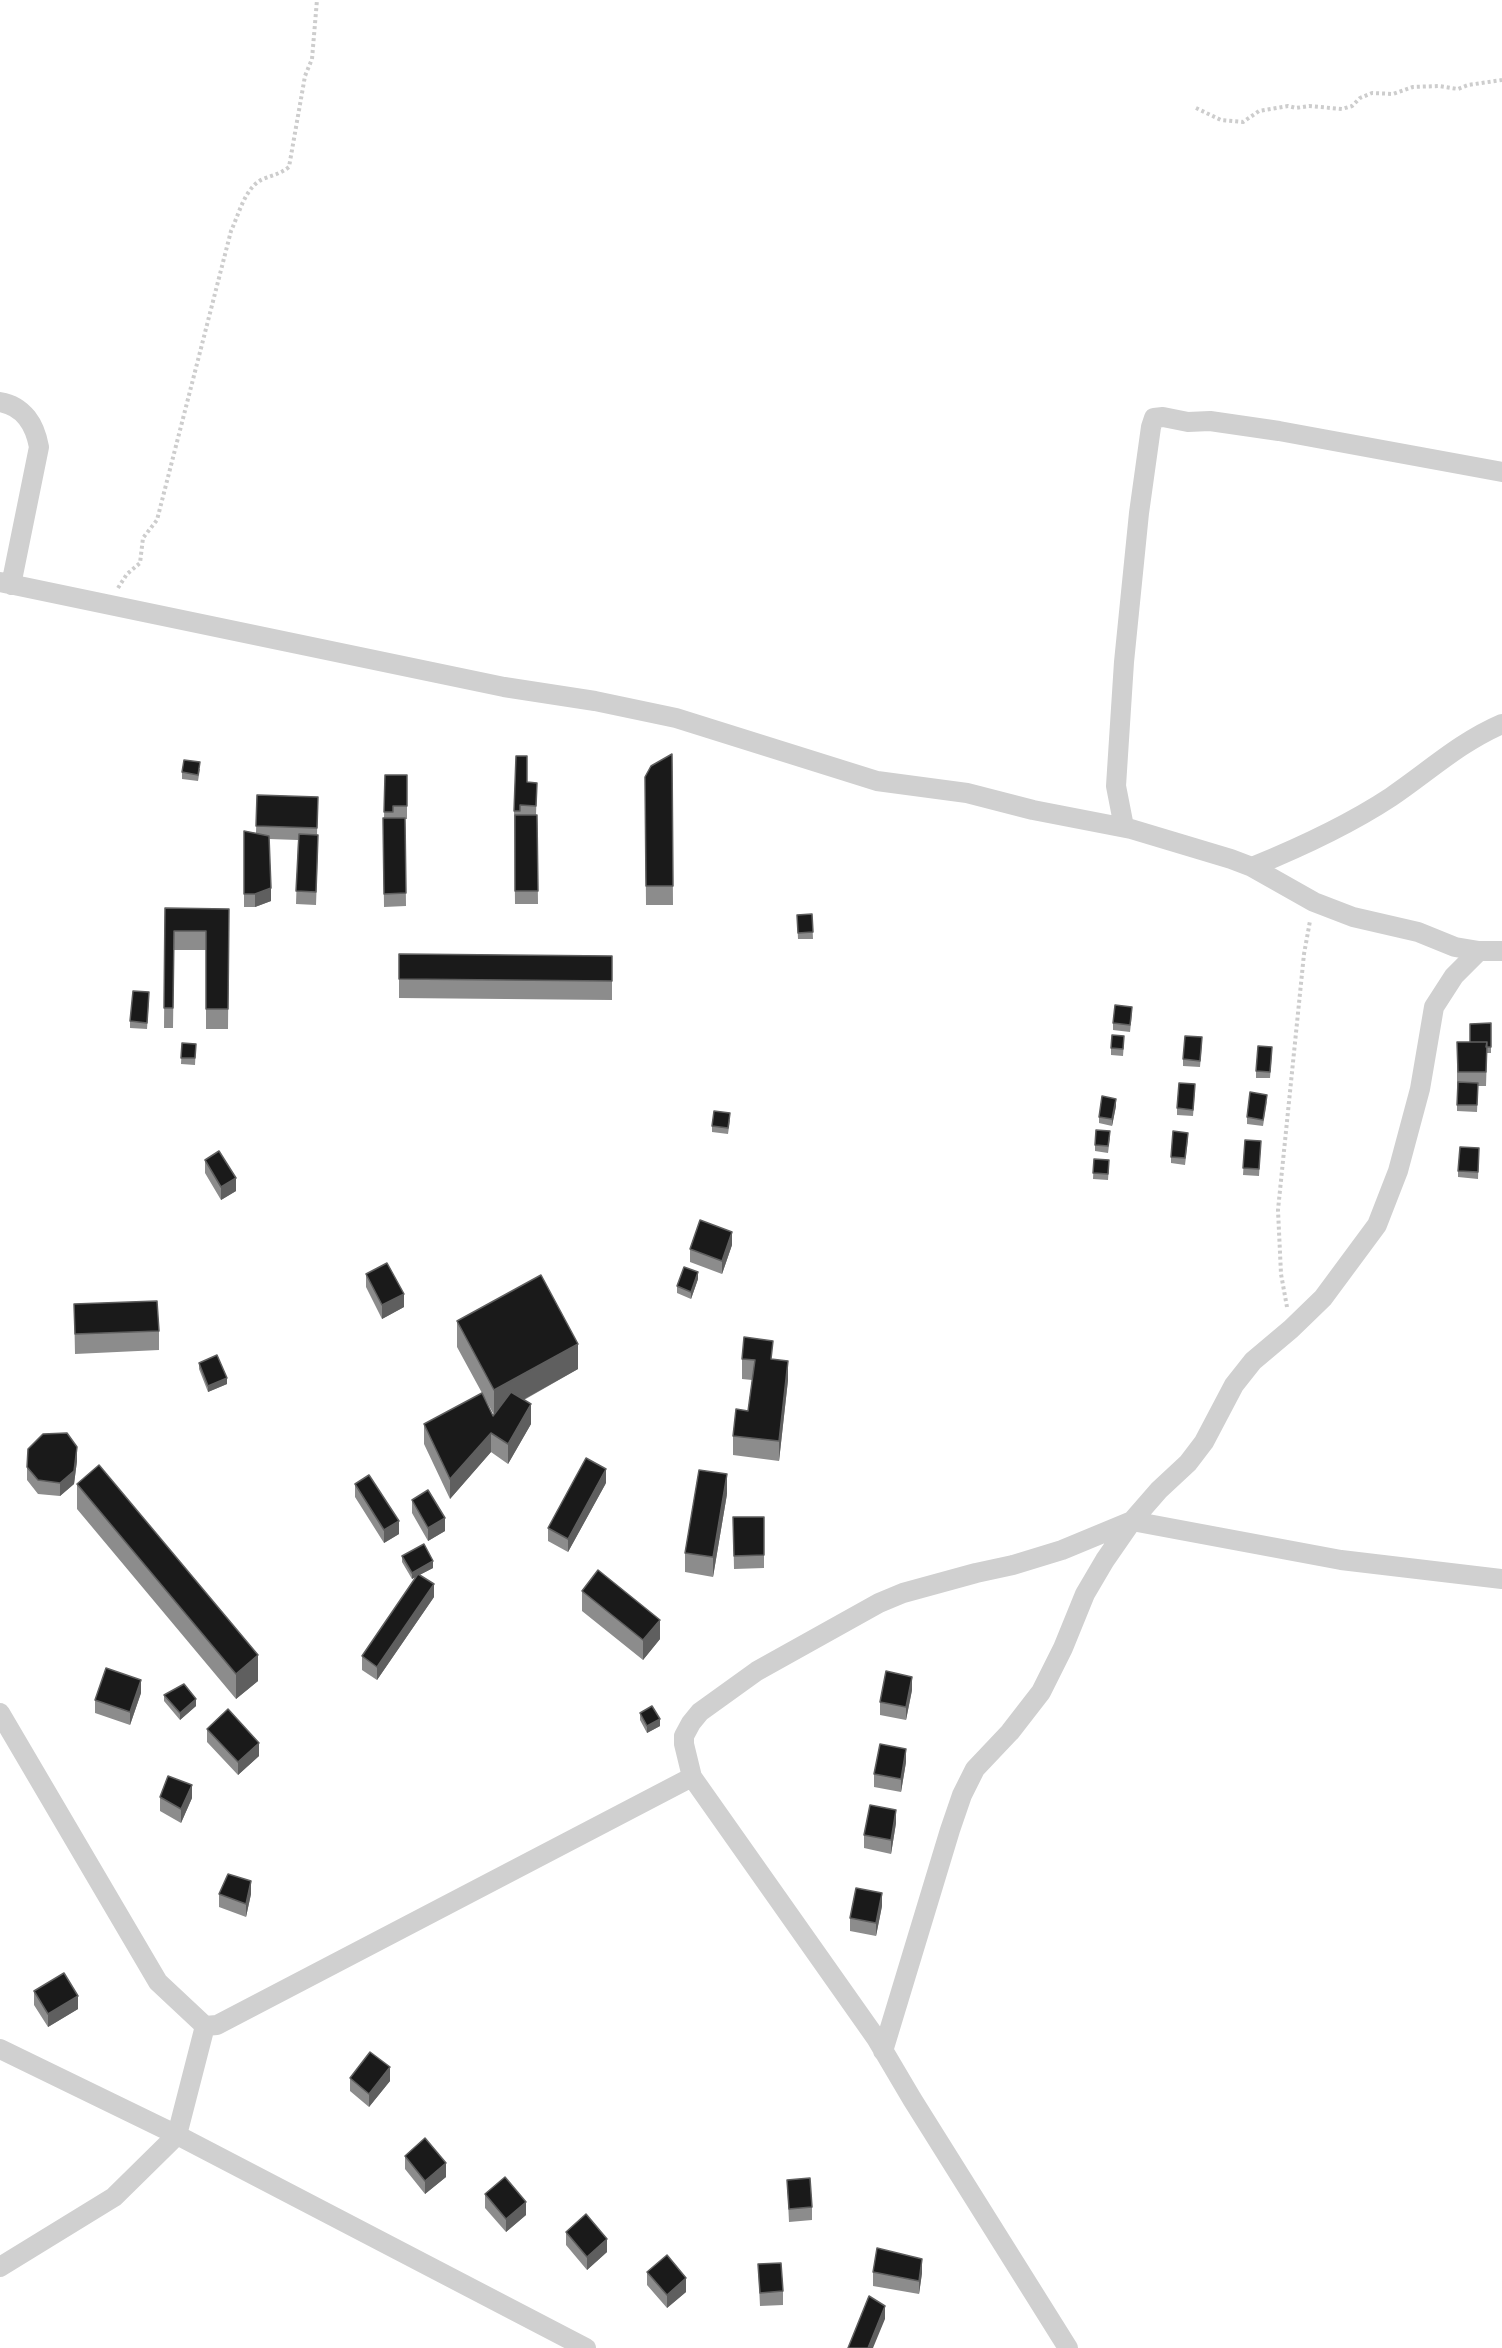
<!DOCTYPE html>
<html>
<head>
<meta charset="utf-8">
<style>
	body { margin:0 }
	canvas { display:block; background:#fff }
</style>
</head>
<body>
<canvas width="1502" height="2348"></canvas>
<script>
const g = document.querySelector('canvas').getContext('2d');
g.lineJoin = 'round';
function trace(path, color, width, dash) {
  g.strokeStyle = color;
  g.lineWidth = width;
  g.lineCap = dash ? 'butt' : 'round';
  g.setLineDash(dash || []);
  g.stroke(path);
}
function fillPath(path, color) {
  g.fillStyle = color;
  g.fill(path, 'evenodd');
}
const path = new Path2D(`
	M1196,108L1221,120L1243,122L1259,111L1288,106L1296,108L1309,106L1342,109L1352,106L1360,98L1372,93L1393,94L1413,87L1439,86L1458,89L1468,85L1502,80
	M118,588L127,574L140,563L143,538L157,520L231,231C239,214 245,187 263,179C273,175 280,174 289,167L305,76L312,59L317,0
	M1287,1307L1281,1274L1278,1210L1304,954L1310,921`);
const minor = new Path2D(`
	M0,402C24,406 35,425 39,447L11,585
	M0,582L504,687L595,701L676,718L877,781L967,793L1033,810L1131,829L1231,859L1252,867L1314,902L1353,917L1418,932L1455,947L1479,951H1502
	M1124,827L1116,786L1124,662L1139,513L1151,427L1154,418L1163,417L1188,422L1210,421L1279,431L1502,472
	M1252,867C1301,847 1347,826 1391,797C1428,772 1460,742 1502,724
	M0,1713L158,1982L205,2026L217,2025L692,1777L876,2038L912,2099L1068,2348
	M692,1777L684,1744V1736L691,1723L700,1712L757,1671L879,1603L903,1593L976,1573L1013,1565L1062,1550L1132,1521L1341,1560L1502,1579
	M0,2049L177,2135L586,2348
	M883,2051L950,1830L962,1795L975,1769L1010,1732L1041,1692L1063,1648L1085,1594L1105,1560L1132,1521L1159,1490L1188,1463L1204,1442L1234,1385L1253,1361L1291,1329L1323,1298L1377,1225L1398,1171L1420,1089L1434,1007L1454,976L1479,951
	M0,2267L114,2197L177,2135L205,2026`);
const wall = new Path2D(`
	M672,754L673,905H646L645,777Z
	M200,769L198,781L182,779V772Z
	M385,775H407V819H405L406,906L384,907L383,818H384Z
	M527,782L537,783L536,815H537L538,904H515L514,811Z
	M257,795L318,797L317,835L318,848L316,905L296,904L298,840L269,839L271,901L255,907H244V831L256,833Z
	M165,908L229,909L228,1029H206V950H174L173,1028H164Z
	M812,914L813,939H798L797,915Z
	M399,954L612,956V1000L399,998Z
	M149,999L147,1029L130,1028V1021Z
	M1132,1014L1130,1032L1113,1030V1023Z
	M1491,1023V1053H1487L1486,1086H1478L1477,1112L1457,1111V1042H1470Z
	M1124,1042L1123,1056L1111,1055V1048Z
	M182,1043L196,1044L195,1065L181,1064Z
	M1202,1043L1200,1067L1183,1066V1059Z
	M1272,1053L1270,1078H1256V1071Z
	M1195,1090L1193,1116L1177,1115V1108Z
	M1267,1101L1263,1126L1247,1124V1117Z
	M1116,1106L1112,1126L1099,1123V1117Z
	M730,1120L728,1134L712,1132V1126Z
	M1110,1138L1108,1153L1095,1151V1145Z
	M1188,1140L1185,1165L1171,1163V1157Z
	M1245,1140L1261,1141L1259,1176L1243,1175Z
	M1479,1148L1478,1179L1458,1177V1171Z
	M1094,1159L1109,1166L1108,1180L1093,1179Z
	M205,1160L236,1191L221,1200L205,1173Z
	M732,1245L722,1274L690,1262V1249Z
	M366,1274L404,1307L382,1319L366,1287Z
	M698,1279L691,1299L677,1293V1286Z
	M74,1304L159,1331V1350L75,1354Z
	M457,1321L578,1369L524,1400L531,1424L508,1464L491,1452L450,1499L424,1444V1424L493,1416L494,1415L457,1347Z
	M742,1359H773L788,1380L779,1461L733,1455V1436L748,1411L752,1380L742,1379Z
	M199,1363L227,1384L208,1392L199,1369Z
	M77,1461L74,1484L60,1496L38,1494L27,1480V1467Z
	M606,1483L568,1552L548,1541V1528Z
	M77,1484L258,1681L236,1699L77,1509Z
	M355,1484L399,1534L384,1543L355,1497Z
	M727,1494L713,1577L685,1572V1553Z
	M412,1500L445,1531L428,1541L412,1513Z
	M733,1517L764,1555V1568L734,1569Z
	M402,1556L433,1568L419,1575L434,1597L377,1680L362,1670V1656L417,1576L412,1579L402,1562Z
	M582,1591L660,1639L643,1660L582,1611Z
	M912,1690L906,1720L880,1715V1702Z
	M141,1693L130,1725L95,1713V1700Z
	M164,1695L196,1706L180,1720L164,1701Z
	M640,1713L660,1726L647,1733L640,1720Z
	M207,1729L259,1756L238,1775L207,1742Z
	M906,1762L901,1792L874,1787V1774Z
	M160,1797L192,1798L181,1823L160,1811Z
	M896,1823L891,1854L864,1848V1835Z
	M219,1894H251L246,1917L219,1907Z
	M882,1906L876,1936L850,1931V1918Z
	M34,1991L78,2009L48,2027L34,2005Z
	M350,2078L390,2081L369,2107L350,2091Z
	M405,2156L446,2177L425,2194L405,2169Z
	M787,2180L812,2207V2220L789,2222Z
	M485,2194L526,2215L506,2232L485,2208Z
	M566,2232L607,2252L587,2270L566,2245Z
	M758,2264L783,2291V2305L760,2306Z
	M647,2272L686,2292L667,2308L647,2285Z
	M873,2272L922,2273L919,2294L873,2286Z`);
const shadedWall = new Path2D(`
	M271,888V901L255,907V894Z
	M1116,1099V1106L1112,1126V1119Z
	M236,1178V1191L221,1200V1187Z
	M732,1232V1245L722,1274V1261Z
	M698,1272V1279L691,1299V1292Z
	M404,1294V1307L382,1319V1305Z
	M578,1344V1369L494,1416V1390Z
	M788,1361V1380L779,1461V1441Z
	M227,1378V1384L208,1392V1386Z
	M531,1404V1424L508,1464V1444Z
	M491,1433V1452L450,1499V1479Z
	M77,1447V1461L74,1484L60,1496V1483Z
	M606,1469V1483L568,1552V1539Z
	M727,1474V1494L713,1577V1557Z
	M445,1518V1531L428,1541V1528Z
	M399,1521V1534L384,1543V1530Z
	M433,1561V1568L412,1579V1573Z
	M434,1584V1597L377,1680V1667Z
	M660,1620V1639L643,1660V1640Z
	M258,1655V1681L236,1699V1674Z
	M912,1677V1690L906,1720V1707Z
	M141,1680V1693L130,1725V1712Z
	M196,1699V1706L180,1720V1713Z
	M660,1719V1726L647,1733V1726Z
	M259,1743V1756L238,1775V1762Z
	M906,1749V1762L901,1792V1779Z
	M192,1785V1798L181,1823V1809Z
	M896,1810V1823L891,1854V1840Z
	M251,1881V1894L246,1917V1904Z
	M882,1893V1906L876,1936V1923Z
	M78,1996V2009L48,2027V2014Z
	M390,2067V2081L369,2107V2094Z
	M446,2163V2177L425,2194V2181Z
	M526,2202V2215L506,2232V2219Z
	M607,2239V2252L587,2270V2257Z
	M922,2259V2273L919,2294V2281Z
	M686,2278V2292L667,2308V2295Z
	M885,2306V2319L873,2348H868Z`);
const building = new Path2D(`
	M672,754L673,886H646L645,777L651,766Z
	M516,756H527V782L537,783L536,806L520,805V811H514Z
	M184,760L200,762L198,775L182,772Z
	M385,775H407V806H393V812H384Z
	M257,795L318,797L317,828L256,826Z
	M515,815H537L538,891H515Z
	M383,818H405L406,893L384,894Z
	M244,831L269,836L271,888L255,894H244Z
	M299,834L318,835L316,892L296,891Z
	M165,908L229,909L228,1009H206V931H174L173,1008H164Z
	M812,914L813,932L798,933L797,915Z
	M399,954L612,956V981L399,979Z
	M133,991L149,992L147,1023L130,1021Z
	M1115,1005L1132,1007L1130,1025L1113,1023Z
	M1491,1023V1047H1486L1487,1042H1470V1024Z
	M1112,1035L1124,1036L1123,1049L1111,1048Z
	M1185,1036L1202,1037L1200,1061L1183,1059Z
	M1457,1042H1487L1486,1072H1458Z
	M182,1043L196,1044L195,1058H181Z
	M1258,1046L1272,1047L1270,1072L1256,1071Z
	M1458,1082L1478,1083L1477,1105H1457Z
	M1179,1083L1195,1084L1193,1110L1177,1108Z
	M1250,1092L1267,1095L1263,1120L1247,1117Z
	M1102,1096L1116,1099L1112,1119L1099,1117Z
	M714,1111L730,1113L728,1128L712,1126Z
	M1096,1130L1110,1131L1108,1146L1095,1145Z
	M1173,1131L1188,1133L1185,1158L1171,1157Z
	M1245,1140L1261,1141L1259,1169L1243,1168Z
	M1460,1147L1479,1148L1478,1172L1458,1171Z
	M219,1151L236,1178L221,1187L205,1160Z
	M1094,1159L1109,1160L1108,1174L1093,1173Z
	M700,1220L732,1232L722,1261L690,1249Z
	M387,1263L404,1294L382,1305L366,1274Z
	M684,1267L698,1272L691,1292L677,1286Z
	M541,1275L578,1344L494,1390L457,1321Z
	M157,1301L159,1331L75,1334L74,1304Z
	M744,1337L773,1341L771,1359L788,1361L779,1441L733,1436L736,1409L748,1411L755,1360L742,1359Z
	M217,1355L227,1378L208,1386L199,1363Z
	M511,1392L531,1404L508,1444L491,1433L450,1479L424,1424L482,1393L493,1416Z
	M67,1433L77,1447L74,1471L60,1483L38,1480L27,1467L28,1449L43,1434Z
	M586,1458L606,1469L568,1539L548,1528Z
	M99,1465L258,1655L236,1674L77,1484Z
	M699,1470L727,1474L713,1557L685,1553Z
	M369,1475L399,1521L384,1530L355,1484Z
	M428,1490L445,1518L428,1528L412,1500Z
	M733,1517H764V1555L734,1556Z
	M424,1544L433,1561L412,1573L402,1556Z
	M598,1570L660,1620L643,1640L582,1591Z
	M418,1574L434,1584L377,1667L362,1656Z
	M106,1668L141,1680L130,1712L95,1700Z
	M886,1671L912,1677L906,1707L880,1702Z
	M184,1684L196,1699L180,1713L164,1695Z
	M652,1706L660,1719L647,1726L640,1713Z
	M228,1709L259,1743L238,1762L207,1729Z
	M880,1744L906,1749L901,1779L874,1774Z
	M168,1776L192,1785L181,1809L160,1797Z
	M870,1805L896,1810L891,1840L864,1835Z
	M228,1874L251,1881L246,1904L219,1894Z
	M856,1888L882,1893L876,1923L850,1918Z
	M64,1973L78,1996L48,2014L34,1991Z
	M370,2052L390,2067L369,2094L350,2078Z
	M425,2138L446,2163L425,2181L405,2156Z
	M505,2177L526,2202L506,2219L485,2194Z
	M810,2178L812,2207L789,2209L787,2180Z
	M586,2214L607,2239L587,2257L566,2232Z
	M877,2248L922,2259L919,2281L873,2272Z
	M667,2255L686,2278L667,2295L647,2272Z
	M781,2263L783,2291L760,2293L758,2264Z
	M869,2296L885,2306L868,2348H848Z`);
trace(path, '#cdcdcd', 4, [3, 3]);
trace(minor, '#d0d0d0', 20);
fillPath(wall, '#8c8c8c');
fillPath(shadedWall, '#5f5f5f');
fillPath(building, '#1a1a1a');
trace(building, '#5f5f5f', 1.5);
</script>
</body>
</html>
